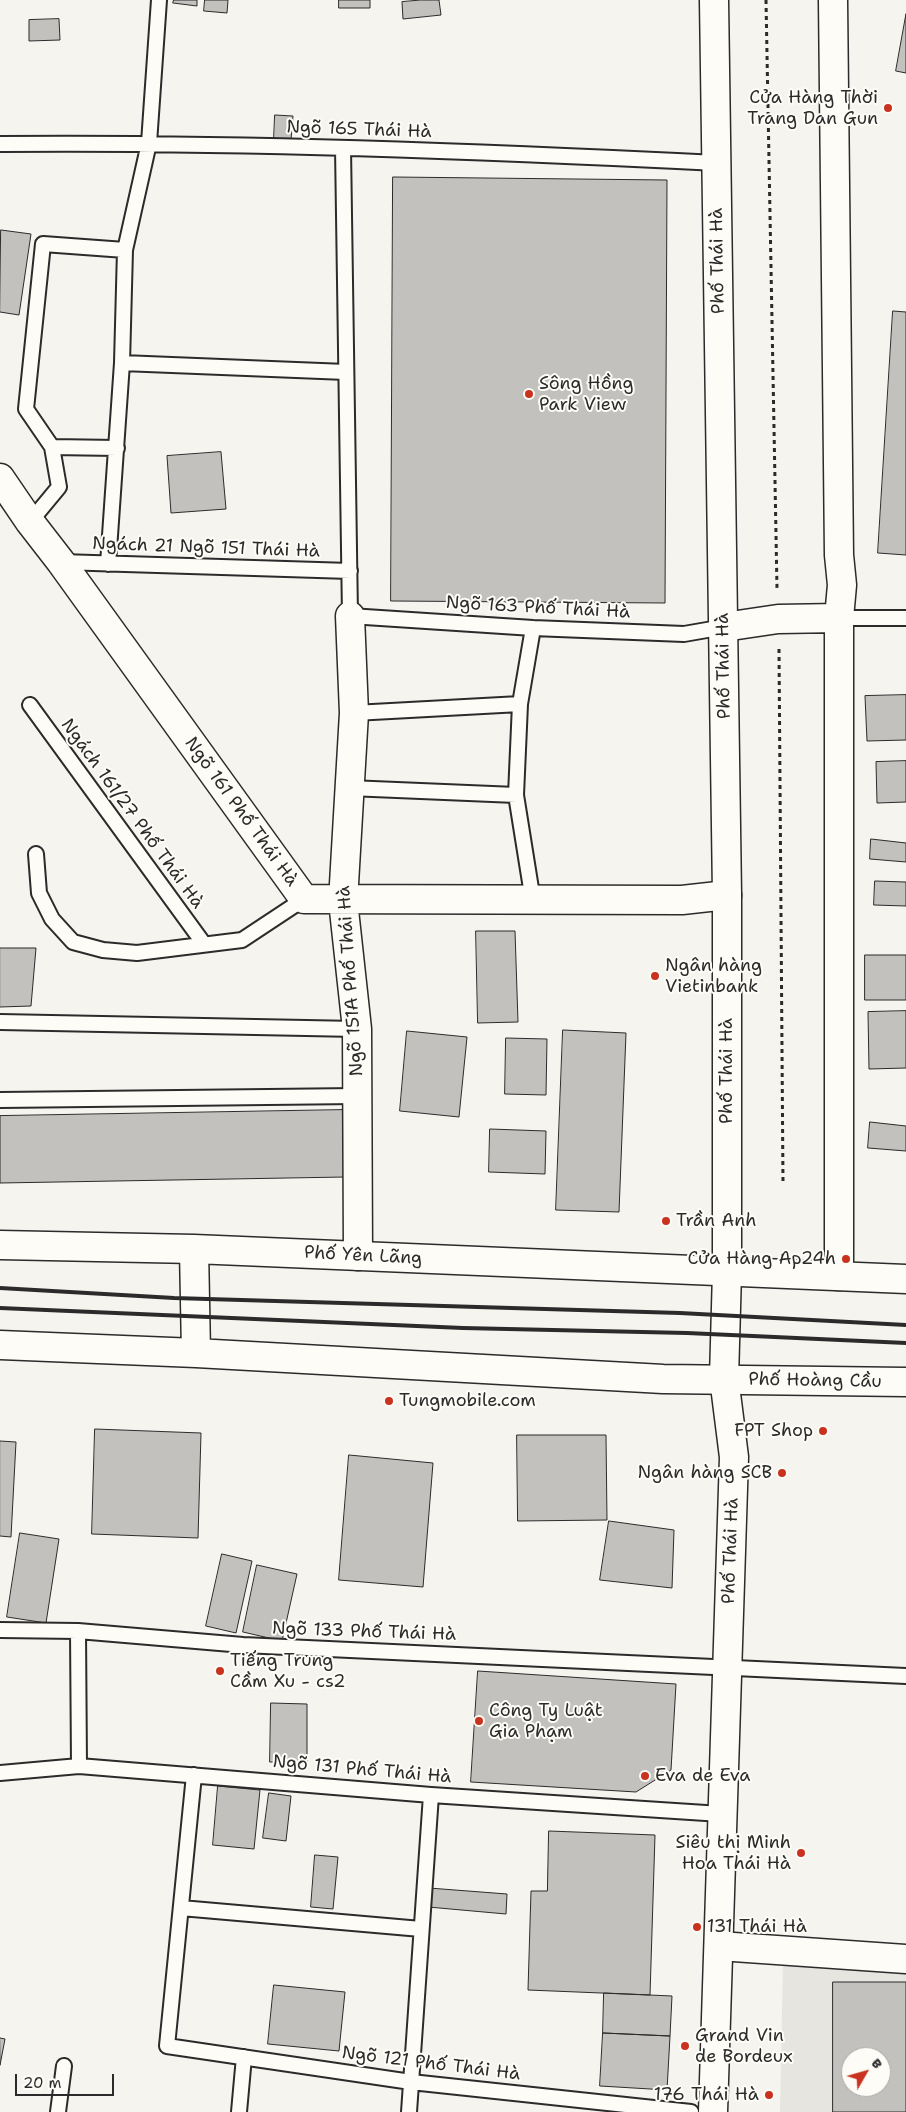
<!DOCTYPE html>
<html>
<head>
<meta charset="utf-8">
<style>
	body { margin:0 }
	#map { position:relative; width:906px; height:2112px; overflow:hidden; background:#f5f4ef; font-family:"Shantell Sans",sans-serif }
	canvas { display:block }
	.north { position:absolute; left:841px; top:2047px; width:50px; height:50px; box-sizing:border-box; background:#fdfcf7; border:1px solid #a9a8a5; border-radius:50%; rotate:52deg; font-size:14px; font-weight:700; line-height:20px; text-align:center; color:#2b2b2b }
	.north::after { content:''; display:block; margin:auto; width:18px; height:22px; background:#c8321e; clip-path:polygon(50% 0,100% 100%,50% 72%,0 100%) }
	.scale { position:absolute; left:15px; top:2074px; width:99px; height:22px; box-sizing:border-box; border:2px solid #2b2b2b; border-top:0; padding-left:6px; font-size:15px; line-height:18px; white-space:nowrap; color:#2b2b2b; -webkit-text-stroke:4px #fdfcf7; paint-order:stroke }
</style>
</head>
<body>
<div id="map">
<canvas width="906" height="2112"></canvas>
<div class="north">B</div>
<div class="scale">20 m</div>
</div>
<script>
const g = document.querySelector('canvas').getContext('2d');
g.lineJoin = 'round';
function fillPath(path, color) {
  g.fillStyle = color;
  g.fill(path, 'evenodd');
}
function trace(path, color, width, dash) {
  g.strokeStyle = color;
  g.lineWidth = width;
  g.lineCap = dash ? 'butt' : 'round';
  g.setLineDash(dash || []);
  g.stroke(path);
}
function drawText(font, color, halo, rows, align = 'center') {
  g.font = font + ' "Shantell Sans",sans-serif';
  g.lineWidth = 4;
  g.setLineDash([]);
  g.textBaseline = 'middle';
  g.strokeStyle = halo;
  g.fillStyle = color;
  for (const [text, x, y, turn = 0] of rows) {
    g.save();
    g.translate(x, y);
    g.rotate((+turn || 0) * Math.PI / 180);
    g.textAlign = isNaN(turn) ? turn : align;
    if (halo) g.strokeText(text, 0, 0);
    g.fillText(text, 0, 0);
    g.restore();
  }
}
const built = new Path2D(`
	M783,1964L906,1971V2112H780ZM851,2057H881V2087H851Z`);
const building = new Path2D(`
	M174,0H197V6L173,3Z
	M205,0H228L227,13L204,11Z
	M339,0H370V8H339Z
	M421,0H439L441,15L403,19L402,2Z
	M906,14V73L896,71Z
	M59,19L60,40L29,41V20Z
	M275,115L293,116L291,140L274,139Z
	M393,177L667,180L665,603L391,601Z
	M1,230L31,234L19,315L0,312Z
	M893,311L906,312V555L878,553Z
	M221,452L226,509L171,513L167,456Z
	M906,695V740L867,741L865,696Z
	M906,761V802L877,803L876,762Z
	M871,839L906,843V862L870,859Z
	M875,881L906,882V906L874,905Z
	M476,931H515L518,1022L478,1023Z
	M0,948H36L31,1006L0,1007Z
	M865,955H906V1000H865Z
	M906,1011V1068L869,1069L868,1012Z
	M563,1030L626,1033L619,1212L556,1210Z
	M407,1031L467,1037L459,1117L400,1111Z
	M506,1038L547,1039L546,1095L505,1094Z
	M343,1110L345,1177L0,1183V1116Z
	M870,1122L906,1126V1151L868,1148Z
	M490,1129L546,1131L545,1174L489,1172Z
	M95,1429L201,1433L198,1538L92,1534Z
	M517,1435H606L607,1520L518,1521Z
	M0,1441L16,1442L11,1537L0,1536Z
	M349,1455L433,1463L423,1587L339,1580Z
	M609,1521L674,1530L672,1588L600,1580Z
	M20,1533L59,1539L46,1623L7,1617Z
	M222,1554L252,1561L236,1633L206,1626Z
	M257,1565L297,1574L282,1641L243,1632Z
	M478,1671L676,1684L671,1770L636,1792L471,1782Z
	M271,1703L307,1704V1762H270Z
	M218,1786L260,1790L254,1849L213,1845Z
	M269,1793L291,1796L286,1841L263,1838Z
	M549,1831L655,1835L650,1995L528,1990L531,1891H547Z
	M315,1855L338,1857L333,1909L311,1907Z
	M429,1888L507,1894L506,1914L428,1907Z
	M833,1982H906V2112H833ZM851,2057H881V2087H851Z
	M274,1985L345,1992L339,2051L268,2044Z
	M604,1993L672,1996L670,2036L603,2033Z
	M603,2033L670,2036L667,2090L600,2086Z
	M0,2038L5,2039L0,2065Z`);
const path = new Path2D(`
	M766,0L777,588
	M779,649L783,1183`);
const lane = new Path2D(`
	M0,144C239,142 478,151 717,163
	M343,148L350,616L533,628L684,634L724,627
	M122,363L346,372
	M117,448L52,447L26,409L43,244L125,250
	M30,522L59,487L52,447
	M61,562L350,571
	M108,564L122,363L125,250L149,143L159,0
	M839,618H906
	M30,705L204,944
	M354,713L520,704
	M349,788L516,795
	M36,854L39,893L52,919L73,942L103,950L137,953L242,940L304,899
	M533,901L516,795L520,704L533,628
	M0,1022L357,1029
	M0,1100L357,1096
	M0,1630L78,1631L243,1645L906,1676
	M78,1631L79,1766
	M0,1773L79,1766L431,1795L721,1814
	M194,1775L167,2046L411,2082L691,2112
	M181,1908L421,1929
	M58,2112L64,2066
	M239,2112L244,2057
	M409,2112L431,1795`);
const street = new Path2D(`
	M833,0L839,555L842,585L839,618V1276
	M0,478L30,522L61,562L304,899L682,900L727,895
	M350,616L354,713L343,901L357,1029L358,1256
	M724,627L778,619L839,618
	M719,1946L906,1959`);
const secondary = new Path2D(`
	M0,1245L194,1249L906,1279
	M194,1249L196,1353
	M0,1345L196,1353L663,1379L906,1382`);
const primary = new Path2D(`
	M713,2112L734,1457L724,1378L727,1272V895L714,0`);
const rail = new Path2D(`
	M0,1288L174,1298L680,1313L906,1325
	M0,1308L463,1328L687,1333L906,1343`);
const markers = [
	[888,108,5,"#c8321e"],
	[529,394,5,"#c8321e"],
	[655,976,5,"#c8321e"],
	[666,1221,5,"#c8321e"],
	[846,1259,5,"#c8321e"],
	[389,1401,5,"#c8321e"],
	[823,1431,5,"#c8321e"],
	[782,1473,5,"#c8321e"],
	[220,1671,5,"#c8321e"],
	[479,1721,5,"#c8321e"],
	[645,1776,5,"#c8321e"],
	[801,1853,5,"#c8321e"],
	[697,1927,5,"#c8321e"],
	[685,2046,5,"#c8321e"],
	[769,2095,5,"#c8321e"]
];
const poiNames = [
	["Cửa Hàng Thời",878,98,"right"],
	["Trang Dan Gun",878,119,"right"],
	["Sông Hồng",539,384],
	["Park View",539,405],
	["Ngân hàng",665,966],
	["Vietinbank",665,987],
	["Trần Anh",676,1221],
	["Cửa Hàng Ap24h",836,1259,"right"],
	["Tungmobile.com",399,1401],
	["FPT Shop",813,1431,"right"],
	["Ngân hàng SCB",772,1473,"right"],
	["Tiếng Trung",230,1661],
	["Cầm Xu - cs2",230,1682],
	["Công Ty Luật",489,1711],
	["Gia Phạm",489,1732],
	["Eva de Eva",655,1776],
	["Siêu thị Minh",791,1843,"right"],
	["Hoa Thái Hà",791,1864,"right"],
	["131 Thái Hà",707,1927],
	["Grand Vin",695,2036],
	["de Bordeux",695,2057],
	["176 Thái Hà",759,2095,"right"]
];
const streetNames = [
	["Ngõ 165 Thái Hà",359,130,2],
	["Phố Thái Hà",718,261,-91],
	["Ngách 21 Ngõ 151 Thái Hà",206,548,2],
	["Ngõ 163 Phố Thái Hà",538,608,3],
	["Phố Thái Hà",724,666,-91],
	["Ngõ 161 Phố Thái Hà",241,812,54],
	["Ngách 161/27 Phố Thái Hà",132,814,54],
	["Ngõ 151A Phố Thái Hà",351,981,-94],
	["Phố Thái Hà",727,1071,-90],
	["Phố Yên Lãng",363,1256,3],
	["Phố Hoàng Cầu",815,1381,1],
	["Phố Thái Hà",731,1551,-88],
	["Ngõ 133 Phố Thái Hà",364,1632,2],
	["Ngõ 131 Phố Thái Hà",362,1770,5],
	["Ngõ 121 Phố Thái Hà",431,2064,7]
];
fillPath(built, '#e6e5e0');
fillPath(building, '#c2c1be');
trace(building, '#2b2b2b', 1);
trace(lane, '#2b2b2b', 18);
trace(street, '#2b2b2b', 31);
trace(secondary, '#2b2b2b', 31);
trace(primary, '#2b2b2b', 31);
trace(path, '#2b2b2b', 3, [4, 4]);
trace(lane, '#fdfcf7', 14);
trace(street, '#fdfcf7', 28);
trace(secondary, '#fdfcf7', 28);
trace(primary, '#fdfcf7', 28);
trace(rail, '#2b2b2b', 4);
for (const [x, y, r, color] of markers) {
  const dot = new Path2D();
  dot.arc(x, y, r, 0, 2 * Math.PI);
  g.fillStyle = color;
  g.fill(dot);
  trace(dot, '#fdfcf7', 2);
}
drawText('18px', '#2b2b2b', '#fdfcf7', poiNames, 'left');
drawText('18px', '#2b2b2b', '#fdfcf7', streetNames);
</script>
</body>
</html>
